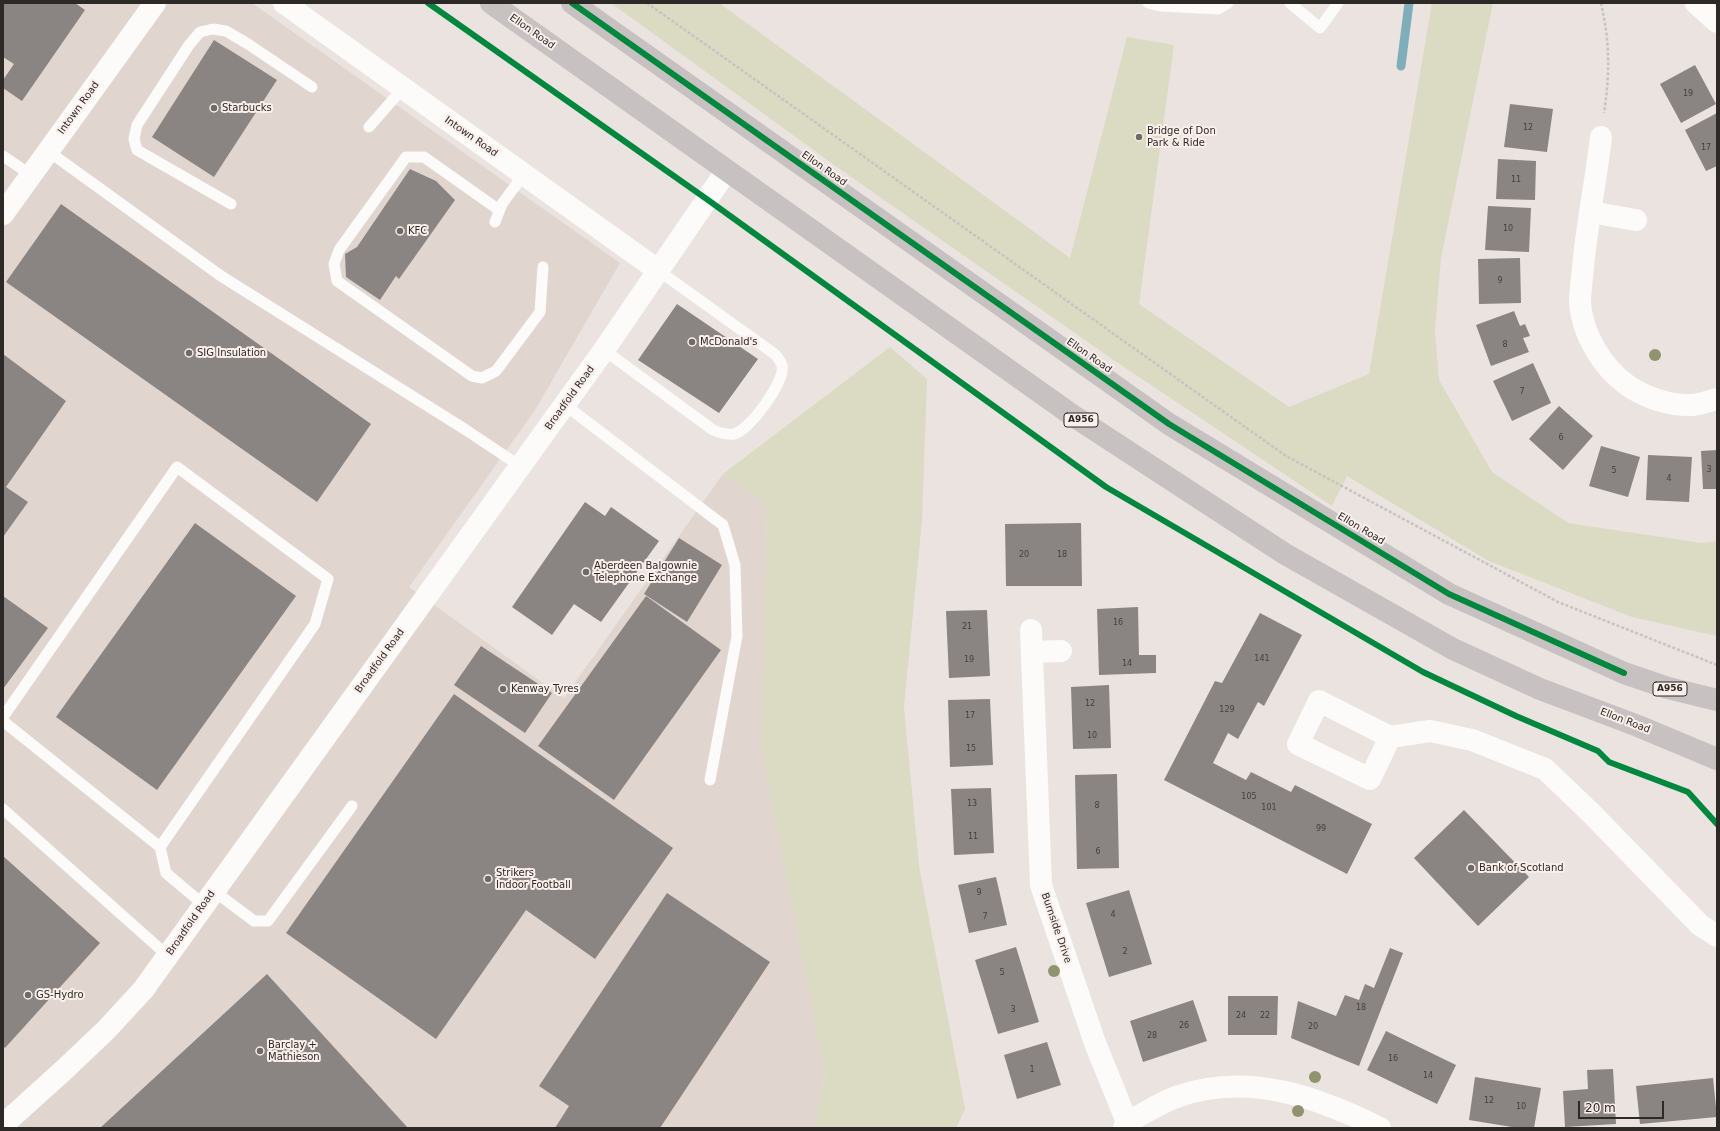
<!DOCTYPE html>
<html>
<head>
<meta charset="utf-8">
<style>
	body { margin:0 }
	#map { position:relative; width:1720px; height:1131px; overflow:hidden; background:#eae3e0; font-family:"DejaVu Sans",sans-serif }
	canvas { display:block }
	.frame { position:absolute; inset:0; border:4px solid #2d2927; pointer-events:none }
	.scale { position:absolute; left:1578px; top:1101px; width:86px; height:18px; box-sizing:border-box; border:2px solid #2d2927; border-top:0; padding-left:5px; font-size:12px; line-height:14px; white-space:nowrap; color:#2d2927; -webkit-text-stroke:3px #faefea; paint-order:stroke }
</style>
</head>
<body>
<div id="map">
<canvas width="1720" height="1131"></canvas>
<div class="frame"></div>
<div class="scale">20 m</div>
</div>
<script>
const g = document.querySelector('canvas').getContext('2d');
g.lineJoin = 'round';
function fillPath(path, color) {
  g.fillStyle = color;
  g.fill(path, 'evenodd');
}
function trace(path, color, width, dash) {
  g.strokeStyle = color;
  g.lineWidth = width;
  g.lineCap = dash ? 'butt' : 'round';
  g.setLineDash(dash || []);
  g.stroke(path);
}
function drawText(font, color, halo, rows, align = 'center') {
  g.font = font + ' "DejaVu Sans",sans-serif';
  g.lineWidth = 4;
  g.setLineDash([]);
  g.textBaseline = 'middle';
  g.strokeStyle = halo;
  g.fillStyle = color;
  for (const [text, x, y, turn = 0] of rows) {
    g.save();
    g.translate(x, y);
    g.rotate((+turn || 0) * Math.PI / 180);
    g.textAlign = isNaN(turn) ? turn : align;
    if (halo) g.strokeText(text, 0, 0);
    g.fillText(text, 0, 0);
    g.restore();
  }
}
const built = new Path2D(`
	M3,3H252L620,263L535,410L409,587L564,698L723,474L767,505L762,748L825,1074L814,1128H3Z`);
const green = new Path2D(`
	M611,3H719L1070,258L1127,37L1174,45L1139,304L1289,407L1369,374L1432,3H1493L1441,258L1435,330L1439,380L1492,472L1568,523L1701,543L1717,541V636L1632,617L1489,561L1347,476L1332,506L1115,361L837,167Z
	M890,347L927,379L922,520L904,707L919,866L965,1109L956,1128H814L825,1074L761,748L767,505L723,474Z`);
const stream = new Path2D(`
	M1401,66L1409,3`);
const building = new Path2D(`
	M3,3H75L85,10L22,101L3,88V80L14,64L3,57Z
	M214,40L277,80L214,177L152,137Z
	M1695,65L1716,104L1681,123L1660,84Z
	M1510,104L1553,109L1547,152L1504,147Z
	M1717,113V166L1706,171L1685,130Z
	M1498,159L1536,161L1535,200L1496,199Z
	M410,169L436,181L455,200L399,279L396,276L380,300L346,277L345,254L357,247Z
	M61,204L371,424L317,502L6,282Z
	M1488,206L1531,208L1529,252L1485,250Z
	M1520,258L1521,303L1479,304L1478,259Z
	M677,304L758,359L719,413L638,360Z
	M1514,311L1520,326L1525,324L1530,336L1523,338L1529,352L1491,366L1476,325Z
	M3,354L66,401L6,487L28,502L3,537Z
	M1533,363L1551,403L1512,421L1493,381Z
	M1559,406L1593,436L1563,470L1529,439Z
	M1601,446L1640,457L1628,497L1589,486Z
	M1717,450V489H1703L1701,451Z
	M1648,455L1692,457L1689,502L1646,500Z
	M585,502L605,516L611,507L659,541L601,622L574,604L552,635L512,607Z
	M195,523L296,596L157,790L56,717Z
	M1081,523L1082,586H1006L1005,524Z
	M679,538L722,565L687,622L644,594Z
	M3,596L48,628L3,689Z
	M646,596L721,650L614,800L538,746Z
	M1138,607L1139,655H1156V673L1099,675L1097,609Z
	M987,610L990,676L949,678L946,611Z
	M1260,613L1302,635L1264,706L1258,702L1238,739L1228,733L1213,763L1246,780L1251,772L1291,792L1295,785L1372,824L1347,874L1164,780L1215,681L1222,683Z
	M481,646L552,693L525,733L454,685Z
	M1109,685L1111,748L1073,749L1071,687Z
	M454,694L673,848L595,959L526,910L436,1039L286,933Z
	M990,699L993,765L950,767L948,700Z
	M1117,774L1119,868L1077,869L1075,775Z
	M991,788L994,853L954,855L951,789Z
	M1464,810L1529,877L1478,926L1414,858Z
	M3,856L100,943L5,1048L3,1046Z
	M996,877L1007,925L969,933L958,885Z
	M1129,890L1152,964L1109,977L1086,903Z
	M667,893L770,962L660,1128H555L569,1106L539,1086Z
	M1016,947L1039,1022L998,1034L975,960Z
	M1390,948L1403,953L1359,1066L1291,1038L1298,1001L1336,1016L1345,995L1359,1000L1365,984L1374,988Z
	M267,974L408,1128H100Z
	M1228,996H1278L1277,1035H1228Z
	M1193,1000L1207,1041L1143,1062L1130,1021Z
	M1386,1031L1456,1065L1437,1104L1367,1070Z
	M1047,1042L1061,1085L1017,1099L1004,1055Z
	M1613,1069L1616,1124L1565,1127L1563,1091L1588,1089L1587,1070Z
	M1475,1077L1541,1088L1534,1128H1518L1469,1120Z
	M1713,1078L1717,1117L1640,1124L1636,1086Z`);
const path = new Path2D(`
	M647,3L1286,456L1558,602L1717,665
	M1601,3C1610,43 1610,73 1604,113`);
const service = new Path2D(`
	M1148,3L1160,6L1218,9L1228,3
	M1290,3L1320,28L1338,3
	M369,127L403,88
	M48,151L221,276L466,430L520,466
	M3,156L31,175
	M231,204L137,150L134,139L137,125L189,45L200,32L213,29L226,31L248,44L312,87
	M499,210L424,157H406L339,250L334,264L337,281L472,376L482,378L496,371L540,312L543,267
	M495,222L502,204L524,174
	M604,350L713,430C720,433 726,435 734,434C749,431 786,381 782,365C781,362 778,358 776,355L659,271
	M565,405L723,525L735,565L737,636L710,780
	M3,717L177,467L328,579L315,624L160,847
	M3,721L160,847L166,873L204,905
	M3,809L168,956
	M214,891L254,921H268L352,806`);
const minor = new Path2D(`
	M284,3L659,271
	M1696,3L1717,22
	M1601,137C1596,181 1587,223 1583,267C1582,279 1580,291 1580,303C1582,334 1603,368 1627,385C1646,398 1670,406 1693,405C1701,404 1709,401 1717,399
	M1590,212L1636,220
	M3,214L155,3
	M1031,630L1041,885L1095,1043L1127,1122
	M1032,652L1061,651
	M1390,737L1370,779L1298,744L1319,701L1390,737L1430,731L1472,740L1545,769L1591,813L1700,925L1717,936
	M1124,1128L1127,1122C1144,1114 1161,1102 1179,1096C1249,1072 1317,1097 1380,1128`);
const tertiary = new Path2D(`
	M3,1125L65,1069L106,1030L143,990L604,350L727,170`);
const primary = new Path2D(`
	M491,3L1072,415L1285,554L1453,649L1540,689L1638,726L1717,759
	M572,3L1169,424L1449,594L1624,673L1668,688L1717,700`);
const cycleway = new Path2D(`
	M428,3L708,200L1106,487L1423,672L1516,716L1598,751L1609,762L1688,792L1717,824
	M572,3L1169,424L1449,594L1624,673`);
const trees = [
	[1655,355],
	[1054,971],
	[1315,1077],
	[1298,1111]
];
const markers = [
	[214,108,4,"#6f6a68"],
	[1139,137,4,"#6f6a68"],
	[400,231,4,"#6f6a68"],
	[692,342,4,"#6f6a68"],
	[189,353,4,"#6f6a68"],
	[586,572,4,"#6f6a68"],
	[503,689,4,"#6f6a68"],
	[1471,868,4,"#6f6a68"],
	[488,879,4,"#6f6a68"],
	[28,995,4,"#6f6a68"],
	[260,1051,4,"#6f6a68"]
];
const numberNames = [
	["19",1688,94],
	["12",1528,128],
	["17",1706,148],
	["11",1516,180],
	["10",1508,229],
	["9",1500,281],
	["8",1505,345],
	["7",1522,392],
	["6",1561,438],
	["3",1709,470],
	["5",1614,471],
	["4",1669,479],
	["20",1024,555],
	["18",1062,555],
	["16",1118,623],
	["21",967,627],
	["141",1262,659],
	["19",969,660],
	["14",1127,664],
	["12",1090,704],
	["129",1227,710],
	["17",970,716],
	["10",1092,736],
	["15",971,749],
	["105",1249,797],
	["13",972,804],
	["8",1097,806],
	["101",1269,808],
	["99",1321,829],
	["11",973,837],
	["6",1098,852],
	["9",979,893],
	["4",1113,915],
	["7",985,917],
	["2",1125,952],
	["5",1002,973],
	["18",1361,1008],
	["3",1013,1010],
	["24",1241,1016],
	["22",1265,1016],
	["26",1184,1026],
	["20",1313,1027],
	["28",1152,1036],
	["16",1393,1059],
	["1",1032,1070],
	["14",1428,1076],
	["12",1489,1101],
	["10",1521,1107]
];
const shields = [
	[1081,420,34],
	[1670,689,34]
];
const shieldNames = [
	["A956",1081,420],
	["A956",1670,689]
];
const streetNames = [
	["Ellon Road",532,32,35],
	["Intown Road",79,108,-54],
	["Intown Road",471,137,35],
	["Ellon Road",824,169,35],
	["Ellon Road",1089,356,35],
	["Broadfold Road",570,398,-54],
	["Ellon Road",1361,529,31],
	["Broadfold Road",380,661,-54],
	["Ellon Road",1625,721,21],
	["Broadfold Road",191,923,-55],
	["Burnside Drive",1056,928,71]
];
const poiNames = [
	["Starbucks",222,108],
	["Bridge of Don",1147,131],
	["Park & Ride",1147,143],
	["KFC",408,231],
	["McDonald's",700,342],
	["SIG Insulation",197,353],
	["Aberdeen Balgownie",594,566],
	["Telephone Exchange",594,578],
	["Kenway Tyres",511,689],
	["Bank of Scotland",1479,868],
	["Strikers",496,873],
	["Indoor Football",496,885],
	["GS-Hydro",36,995],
	["Barclay +",268,1045],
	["Mathieson",268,1057]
];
fillPath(built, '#e1d5cf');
fillPath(green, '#dadbc2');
trace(stream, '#80adba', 9);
fillPath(building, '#8a8583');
trace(path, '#c6c4c3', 2.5, [3, 2]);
trace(service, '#fcfbfa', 11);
trace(minor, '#fcfbfa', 22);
trace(tertiary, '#fcfbfa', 22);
trace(primary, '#c7c2c1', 22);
trace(cycleway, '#00873e', 6);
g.fillStyle = '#91936f';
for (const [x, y] of trees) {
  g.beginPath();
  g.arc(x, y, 6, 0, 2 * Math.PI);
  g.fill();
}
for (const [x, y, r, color] of markers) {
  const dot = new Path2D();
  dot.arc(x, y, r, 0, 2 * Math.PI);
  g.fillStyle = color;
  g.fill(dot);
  trace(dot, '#faefea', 1.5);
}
drawText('8px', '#44403e', null, numberNames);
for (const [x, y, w] of shields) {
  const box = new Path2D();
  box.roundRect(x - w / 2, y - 7, w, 14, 3);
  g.fillStyle = '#faefea';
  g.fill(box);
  trace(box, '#2d2927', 1);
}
drawText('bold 9px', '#2d2927', null, shieldNames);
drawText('10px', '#2d2927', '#faefea', streetNames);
drawText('10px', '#2d2927', '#faefea', poiNames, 'left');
</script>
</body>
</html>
